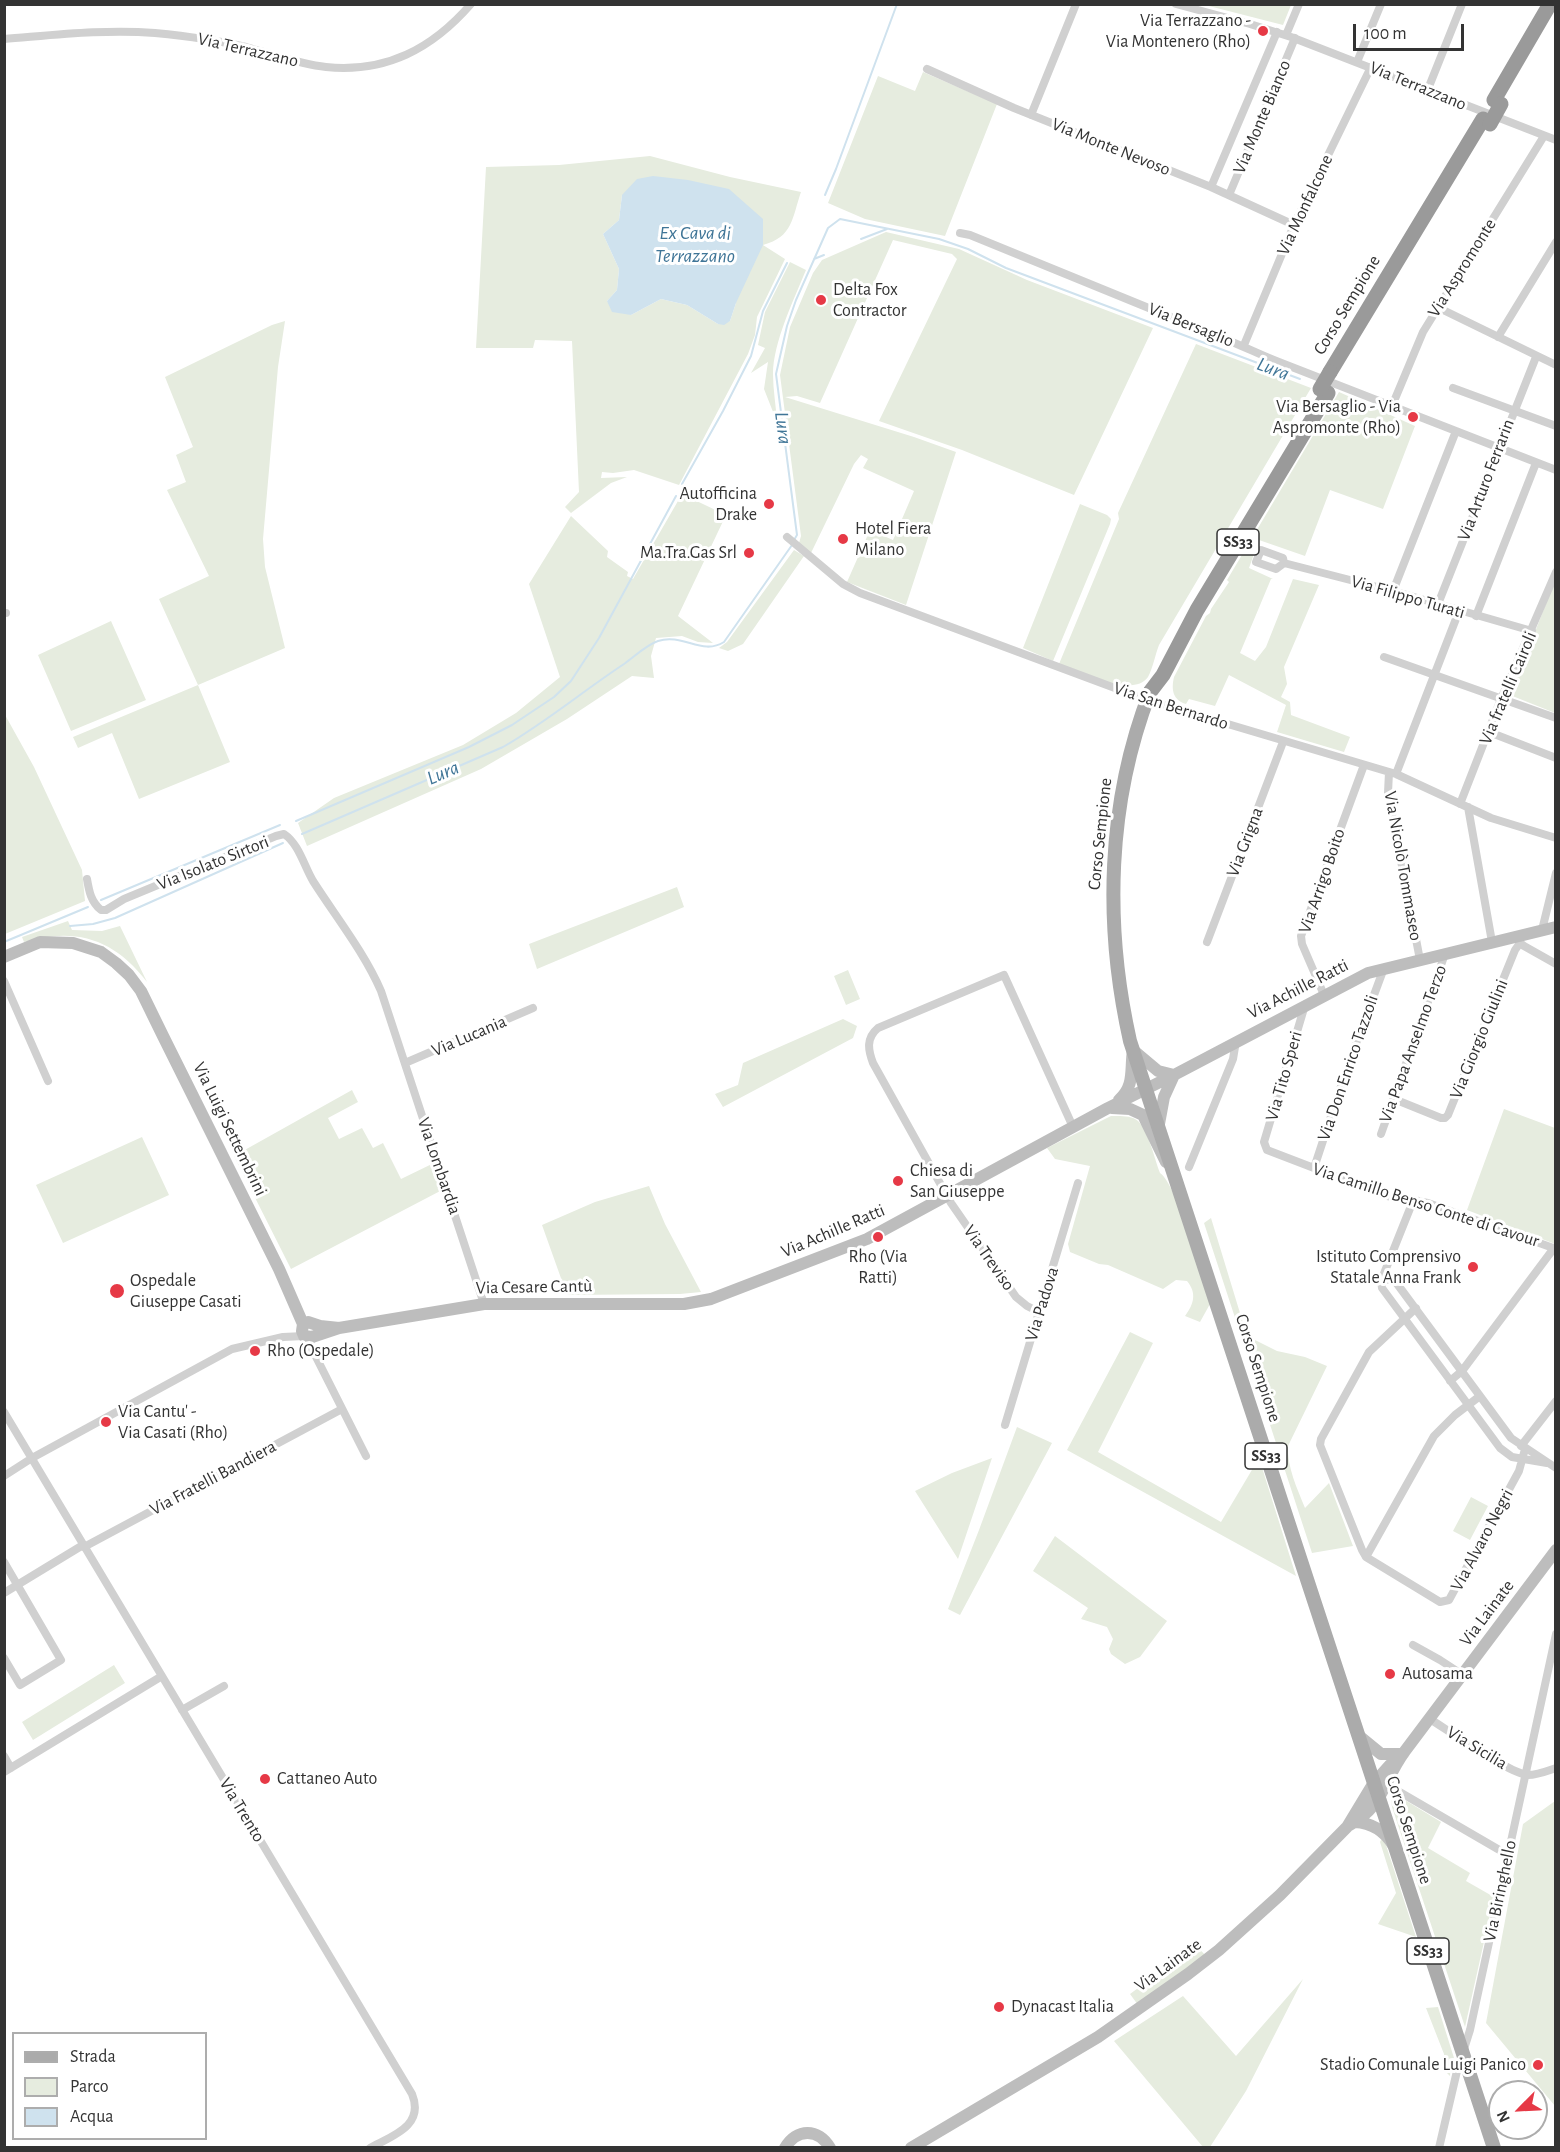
<!DOCTYPE html>
<html>
<head>
<meta charset="utf-8">
<style>
	body { margin:0 }
	#map { position:relative; width:1560px; height:2152px; overflow:hidden; background:#fff; font-family:"Alegreya Sans",sans-serif }
	canvas { display:block }
	.frame { position:absolute; inset:0; border:6px solid #333; pointer-events:none }
	.legend { position:absolute; left:12px; top:2032px; width:195px; height:108px; box-sizing:border-box; background:#fff; border:2px solid #adadad; margin:0; padding:8px 10px; list-style:none; font-size:18px; color:#333 }
	.legend li { display:flex; align-items:center; gap:12px; height:30px }
	.legend b { width:30px; border:2px solid #adadad }
	.north { position:absolute; left:1488px; top:2080px; width:60px; height:60px; box-sizing:border-box; background:#fff; border:2px solid #adadad; border-radius:50%; rotate:246deg; font-size:16px; font-weight:700; line-height:24px; text-align:center; color:#333 }
	.north::after { content:''; display:block; margin:auto; width:21px; height:27px; background:#e63946; clip-path:polygon(50% 0,100% 100%,50% 72%,0 100%) }
	.scale { position:absolute; left:1353px; top:24px; width:111px; height:27px; box-sizing:border-box; border:3px solid #333; border-top:0; padding-left:8px; font-size:18px; line-height:21px; white-space:nowrap; color:#333; -webkit-text-stroke:4px #fff; paint-order:stroke }
</style>
</head>
<body>
<div id="map">
<canvas width="1560" height="2152"></canvas>
<div class="frame"></div>
<ul class="legend">
<li><b style="height:8px;background:#ababab"></b>Strada</li>
<li><b style="height:16px;background:#e6ecdf"></b>Parco</li>
<li><b style="height:16px;background:#cfe2ee"></b>Acqua</li>
</ul>
<div class="north">N</div>
<div class="scale">100 m</div>
</div>
<script>
const g = document.querySelector('canvas').getContext('2d');
g.lineJoin = 'round';
function fillPath(path, color) {
  g.fillStyle = color;
  g.fill(path, 'evenodd');
}
function trace(path, color, width, dash) {
  g.strokeStyle = color;
  g.lineWidth = width;
  g.lineCap = dash ? 'butt' : 'round';
  g.setLineDash(dash || []);
  g.stroke(path);
}
function drawText(font, color, halo, rows, align = 'center') {
  g.font = font + ' "Alegreya Sans",sans-serif';
  g.lineWidth = 6;
  g.setLineDash([]);
  g.textBaseline = 'middle';
  g.strokeStyle = halo;
  g.fillStyle = color;
  for (const [text, x, y, turn = 0] of rows) {
    g.save();
    g.translate(x, y);
    g.rotate((+turn || 0) * Math.PI / 180);
    g.textAlign = isNaN(turn) ? turn : align;
    if (halo) g.strokeText(text, 0, 0);
    g.fillText(text, 0, 0);
    g.restore();
  }
}
const green = new Path2D(`
	M1205,5H1291L1283,25Z
	M923,72L997,104L945,236L865,219L828,203L878,76L915,91Z
	M650,156L730,177L801,192C792,218 793,237 763,245L785,259L757,317L755,335L748,354L679,485L634,470L613,473L602,472L601,478L627,477L611,483L571,513L565,507L579,492L572,341L535,340L533,348H476L486,167L559,165ZM622,195L736,303L730,321L718,324L687,305L661,299L631,315L607,301L617,290L619,269L603,234L619,220Z
	M886,232L959,249L1027,280L1153,328L1074,495L962,450L879,421L957,259L952,254L893,240L820,403L797,396L785,397L914,437L956,452L906,605L847,582L870,530L893,540L914,491L863,468L868,459L861,455L854,464L811,553L799,543L801,536L780,375L790,327L813,273L822,260Z
	M790,262L806,270C794,299 773,343 773,374C773,390 776,406 777,422L764,389L768,362L751,373L765,348L758,345L765,312Z
	M285,321L278,367L263,539L265,567L285,648L198,685L230,762L139,799L112,733L78,748L73,737L198,685L159,599L209,576L167,490L186,482L176,455L193,447L165,377L272,325Z
	M1196,344L1311,388L1159,645C1155,655 1153,668 1148,677C1133,699 1078,671 1059,664L1119,519L1118,513Z
	M1339,392L1415,426L1383,509L1330,490L1305,556L1259,540L1249,568L1273,579H1271L1240,653L1255,661L1266,647L1293,579L1319,585L1284,667L1287,684L1281,697L1290,702L1291,715L1350,737L1344,752L1277,732L1286,705L1229,675L1215,706L1189,699L1186,704C1173,700 1171,690 1174,677L1206,616L1210,613L1211,609L1229,582L1227,580Z
	M682,494L726,515L678,616L713,643L698,642L682,636L656,638L651,656L654,678L632,676L567,719L481,769L307,846L298,823L334,798L463,745L516,713L560,677L529,584L571,516L608,551L607,557L628,572L627,576L633,579Z
	M1080,504L1107,515L1111,519L1110,524L1053,661L1023,648Z
	M794,550L804,556L743,644L728,651L719,648L727,642Z
	M1555,581V713L1510,695Z
	M111,621L146,700L71,731L38,655Z
	M4,713L34,767L82,870L85,901L5,934Z
	M677,887L684,907L537,969L529,944Z
	M68,921L72,930L102,931L120,926L147,982C114,939 76,927 24,942L22,937Z
	M848,970L860,999L846,1005L834,976Z
	M843,1019L857,1026L853,1038L723,1107L715,1094L738,1085L743,1063Z
	M352,1090L358,1102L328,1118L339,1139L362,1128L373,1148L383,1143L401,1179L436,1162L444,1189L291,1269L234,1156Z
	M1504,1109L1555,1128V1244L1467,1210Z
	M1111,1116C1119,1116 1131,1115 1138,1121C1148,1130 1155,1160 1160,1173C1177,1184 1202,1280 1210,1304L1200,1322L1185,1316C1194,1304 1197,1293 1187,1281L1176,1280L1163,1289L1108,1265L1099,1264L1070,1252L1068,1244L1090,1166L1055,1159L1047,1148Z
	M142,1137L169,1195L63,1243L36,1185Z
	M649,1186L665,1224L701,1292L680,1294L567,1295L542,1225L595,1202Z
	M1211,1218L1247,1336L1277,1351L1305,1357L1327,1366L1288,1446C1287,1467 1297,1488 1305,1508L1329,1483L1353,1546L1312,1553L1204,1223Z
	M1130,1332L1153,1343L1098,1452L1221,1522L1259,1458L1296,1576L1067,1450Z
	M1017,1427L1052,1443L960,1615L948,1609L979,1530Z
	M992,1458L958,1559L915,1491L952,1473Z
	M1471,1497L1488,1506L1470,1540L1453,1531Z
	M1055,1536L1167,1621L1140,1657L1125,1664L1111,1654L1109,1649L1113,1639L1107,1627L1081,1619L1088,1608L1033,1571Z
	M114,1665L125,1683L33,1740L22,1722Z
	M1390,1791L1441,1822L1428,1848L1470,1873L1466,1881L1494,1897L1465,2027L1392,1807Z
	M1555,1801V2106L1486,2023L1523,1824Z
	M1382,1838L1385,1842L1416,1937L1378,1924L1396,1893L1380,1842Z
	M1196,1945L1205,1955L1138,2005L1130,1994Z
	M1303,1979L1246,2091L1210,2147H1203L1114,2041L1183,1996L1236,2056Z
	M1438,2007L1454,2058L1451,2059L1450,2076L1444,2070V2054L1426,2008Z`);
const water = new Path2D(`
	M653,176L688,180L729,189L763,219V245L736,303L730,321L724,325L718,324L687,305L661,299L631,315L612,312L607,301L617,290L619,269L603,234L619,220L622,195L637,179Z`);
const stream = new Path2D(`
	M825,195L836,169L897,4
	M861,239L887,229
	M814,259L824,255
	M682,484L723,411L751,356L763,311L787,263
	M794,540L797,535L776,374L787,326L796,300L828,228L840,219L939,239L968,249L1006,268L1300,379
	M296,821L469,747L512,725L554,697L571,681L599,638L676,496
	M302,834L503,747C545,723 583,691 624,664C634,657 646,645 658,641C683,633 702,656 724,642L792,545
	M101,900L280,825
	M70,926L93,924L115,918L283,843
	M4,942L88,907`);
const street = new Path2D(`
	M1176,4L1250,24L1291,37L1556,140
	M1286,35L1299,4
	M4,39C55,35 105,29 155,33C186,36 216,40 246,47C273,54 298,64 326,67C386,73 432,49 471,4
	M1357,62L1381,4
	M927,69L1014,108L1211,187L1294,225
	M1428,89L1462,4
	M1031,115L1076,4
	M1211,187L1277,32
	M1229,195L1295,38
	M960,233L970,235L1232,342C1247,348 1263,356 1279,362L1556,470
	M1437,307L1556,365
	M1498,337L1556,242
	M1244,345L1294,225L1371,67
	M1453,388L1556,426
	M1392,406L1423,332L1544,136
	M787,537L843,584L860,593L1147,700L1396,774L1491,818L1556,838
	M1284,563L1276,569L1256,562L1261,550L1283,558L1284,563L1393,591L1532,631
	M1393,591L1456,431
	M1438,604L1536,357
	M4,613H6
	M1476,616L1536,463
	M1384,657L1556,718
	M1489,732L1556,758
	M1389,772L1388,793L1420,960
	M1396,774L1459,611
	M1460,804L1501,699L1556,572
	M1468,807L1492,942
	M87,879C89,891 91,902 101,910H106L124,899L276,836L284,834C299,844 304,866 313,881C336,917 364,952 381,991L484,1304
	M1542,930L1556,873
	M1519,937L1520,943L1524,946L1556,964
	M1207,942L1283,742
	M4,981L48,1081
	M1324,995L1302,944L1301,936L1364,765
	M1305,1005L1264,1142L1267,1150L1387,1196L1428,1203L1556,1249
	M405,1063L533,1008
	M1394,1099L1441,1118H1445L1448,1115L1515,950L1520,943
	M1381,1134L1445,954
	M1189,1167L1233,1059L1236,1041
	M1314,1168L1348,1065L1384,968
	M1381,1281L1411,1206L1418,1201
	M1416,1308L1369,1352L1321,1439L1320,1445L1362,1550L1366,1557L1440,1602L1449,1600L1519,1471L1525,1449
	M1039,1312L1027,1306L1016,1297L951,1203L873,1063C868,1050 866,1038 878,1028L1004,975L1073,1127
	M310,1337L311,1347L366,1456
	M1450,1381L1462,1371L1554,1248
	M4,1412L412,2094C425,2126 392,2136 370,2148
	M1005,1425L1078,1183
	M1521,1446L1556,1401
	M1547,1463L1512,1457L1500,1448L1382,1288L1381,1281L1392,1279L1395,1281L1511,1438L1556,1468
	M4,1476L32,1458L232,1349L283,1337L304,1336
	M84,1547L342,1409
	M1366,1557L1434,1436L1455,1415L1480,1396
	M4,1562L61,1660L20,1685L4,1658
	M4,1593L83,1545
	M1413,1645L1440,1660L1463,1675
	M182,1710L224,1686
	M1430,1719C1449,1731 1510,1774 1528,1775C1538,1775 1547,1771 1556,1768
	M4,1756L11,1768
	M4,1772L162,1676
	M1387,1782L1391,1787L1508,1855
	M1439,2148L1457,2071L1470,2030L1556,1634`);
const secondary = new Path2D(`
	M4,957L40,942L73,943L101,952L116,963L129,975L141,991L163,1036L279,1269L303,1324
	M1133,1050L1158,1071L1174,1075
	M1119,1100C1135,1086 1130,1070 1133,1050
	M1112,1108L1130,1109L1143,1115L1166,1162
	M1159,1124L1164,1097L1174,1075
	M339,1328L320,1326L308,1322L303,1324L302,1331L304,1336L312,1337L339,1328L484,1304H684L711,1299L867,1239L1108,1108L1174,1075L1368,973L1556,927
	M1359,1736L1381,1754H1403
	M1355,1822C1372,1823 1384,1830 1393,1845
	M1348,1826C1385,1806 1382,1782 1405,1751C1455,1684 1506,1617 1556,1550
	M785,2148C796,2128 819,2128 830,2148
	M911,2148L1098,2037L1188,1974L1219,1950L1280,1895L1347,1827L1373,1784L1390,1765L1403,1754`);
const primary = new Path2D(`
	M1150,692C1107,803 1104,925 1130,1041L1494,2148`);
const highway = new Path2D(`
	M1494,100L1550,4
	M1330,372L1483,119
	M1150,692L1163,675L1197,610L1328,393`);
const highwayBridge = new Path2D(`
	M1490,124L1501,104
	M1320,389L1330,372`);
const markers = [
	[1263,31,6,"#e63946"],
	[821,300,6,"#e63946"],
	[1413,417,6,"#e63946"],
	[769,504,6,"#e63946"],
	[843,539,6,"#e63946"],
	[749,553,6,"#e63946"],
	[898,1181,6,"#e63946"],
	[878,1237,6,"#e63946"],
	[1473,1267,6,"#e63946"],
	[117,1291,8,"#e63946"],
	[255,1351,6,"#e63946"],
	[106,1422,6,"#e63946"],
	[1390,1674,6,"#e63946"],
	[265,1779,6,"#e63946"],
	[999,2007,6,"#e63946"],
	[1538,2065,6,"#e63946"]
];
const shields = [
	[1238,542,42],
	[1266,1456,42],
	[1428,1951,42]
];
const shieldNames = [
	["SS33",1238,542],
	["SS33",1266,1456],
	["SS33",1428,1951]
];
const poiNames = [
	["Via Terrazzano -",1251,21,"right"],
	["Via Montenero (Rho)",1251,42,"right"],
	["Delta Fox",833,290],
	["Contractor",833,311],
	["Via Bersaglio - Via",1401,407,"right"],
	["Aspromonte (Rho)",1401,428,"right"],
	["Autofficina",757,494,"right"],
	["Drake",757,515,"right"],
	["Hotel Fiera",855,529],
	["Milano",855,550],
	["Ma.Tra.Gas Srl",737,553,"right"],
	["Chiesa di",910,1171],
	["San Giuseppe",910,1192],
	["Rho (Via",878,1257,"center"],
	["Ratti)",878,1278,"center"],
	["Istituto Comprensivo",1461,1257,"right"],
	["Statale Anna Frank",1461,1278,"right"],
	["Ospedale",130,1281],
	["Giuseppe Casati",130,1302],
	["Rho (Ospedale)",267,1351],
	["Via Cantu' -",118,1412],
	["Via Casati (Rho)",118,1433],
	["Autosama",1402,1674],
	["Cattaneo Auto",277,1779],
	["Dynacast Italia",1011,2007],
	["Stadio Comunale Luigi Panico",1526,2065,"right"]
];
const streetNames = [
	["Via Terrazzano",248,50,13],
	["Via Terrazzano",1418,86,22],
	["Via Monte Bianco",1262,117,-67],
	["Via Monte Nevoso",1111,147,22],
	["Via Monfalcone",1305,205,-65],
	["Via Aspromonte",1462,268,-58],
	["Corso Sempione",1347,305,-59],
	["Via Bersaglio",1191,325,22],
	["Via Arturo Ferrarin",1486,480,-69],
	["Via Filippo Turati",1408,597,16],
	["Via fratelli Cairoli",1508,688,-67],
	["Via San Bernardo",1171,706,18],
	["Corso Sempione",1100,834,-84],
	["Via Grigna",1245,842,-69],
	["Via Isolato Sirtori",213,863,-22],
	["Via Nicolò Tommaseo",1403,866,80],
	["Via Arrigo Boito",1322,881,-71],
	["Via Achille Ratti",1298,989,-27],
	["Via Lucania",469,1036,-23],
	["Via Giorgio Giulini",1479,1039,-68],
	["Via Papa Anselmo Terzo",1413,1044,-70],
	["Via Don Enrico Tazzoli",1348,1068,-71],
	["Via Tito Speri",1284,1076,-74],
	["Via Luigi Settembrini",230,1129,64],
	["Via Lombardia",439,1166,71],
	["Via Camillo Benso Conte di Cavour",1426,1205,18],
	["Via Achille Ratti",833,1231,-23],
	["Via Treviso",989,1258,55],
	["Via Cesare Cantù",534,1287,-1],
	["Via Padova",1042,1304,-73],
	["Corso Sempione",1258,1368,72],
	["Via Fratelli Bandiera",213,1478,-28],
	["Via Alvaro Negri",1482,1540,-62],
	["Via Lainate",1487,1613,-53],
	["Via Sicilia",1477,1748,31],
	["Via Trento",242,1810,59],
	["Corso Sempione",1409,1830,72],
	["Via Biringhello",1500,1891,-78],
	["Via Lainate",1168,1965,-36]
];
const waterNames = [
	["Ex Cava di",695,233],
	["Terrazzano",695,256],
	["Lura",1273,369,21],
	["Lura",783,428,83],
	["Lura",443,773,-23]
];
fillPath(green, '#e6ecdf');
fillPath(water, '#cfe2ee');
trace(stream, '#cfe2ee', 2);
trace(street, '#d0d0d0', 8);
trace(secondary, '#bdbdbd', 12);
trace(primary, '#ababab', 14);
trace(highway, '#9a9a9a', 15);
trace(highwayBridge, '#9a9a9a', 15);
for (const [x, y, r, color] of markers) {
  const dot = new Path2D();
  dot.arc(x, y, r, 0, 2 * Math.PI);
  g.fillStyle = color;
  g.fill(dot);
  trace(dot, '#fff', 2);
}
for (const [x, y, w] of shields) {
  const box = new Path2D();
  box.roundRect(x - w / 2, y - 13, w, 26, 4.5);
  g.fillStyle = '#fff';
  g.fill(box);
  trace(box, '#333', 1.5);
}
drawText('bold 16px', '#333', null, shieldNames);
drawText('18px', '#333', '#fff', poiNames, 'left');
drawText('18px', '#333', '#fff', streetNames);
drawText('italic 20px', '#3f7597', '#fff', waterNames);
</script>
</body>
</html>
